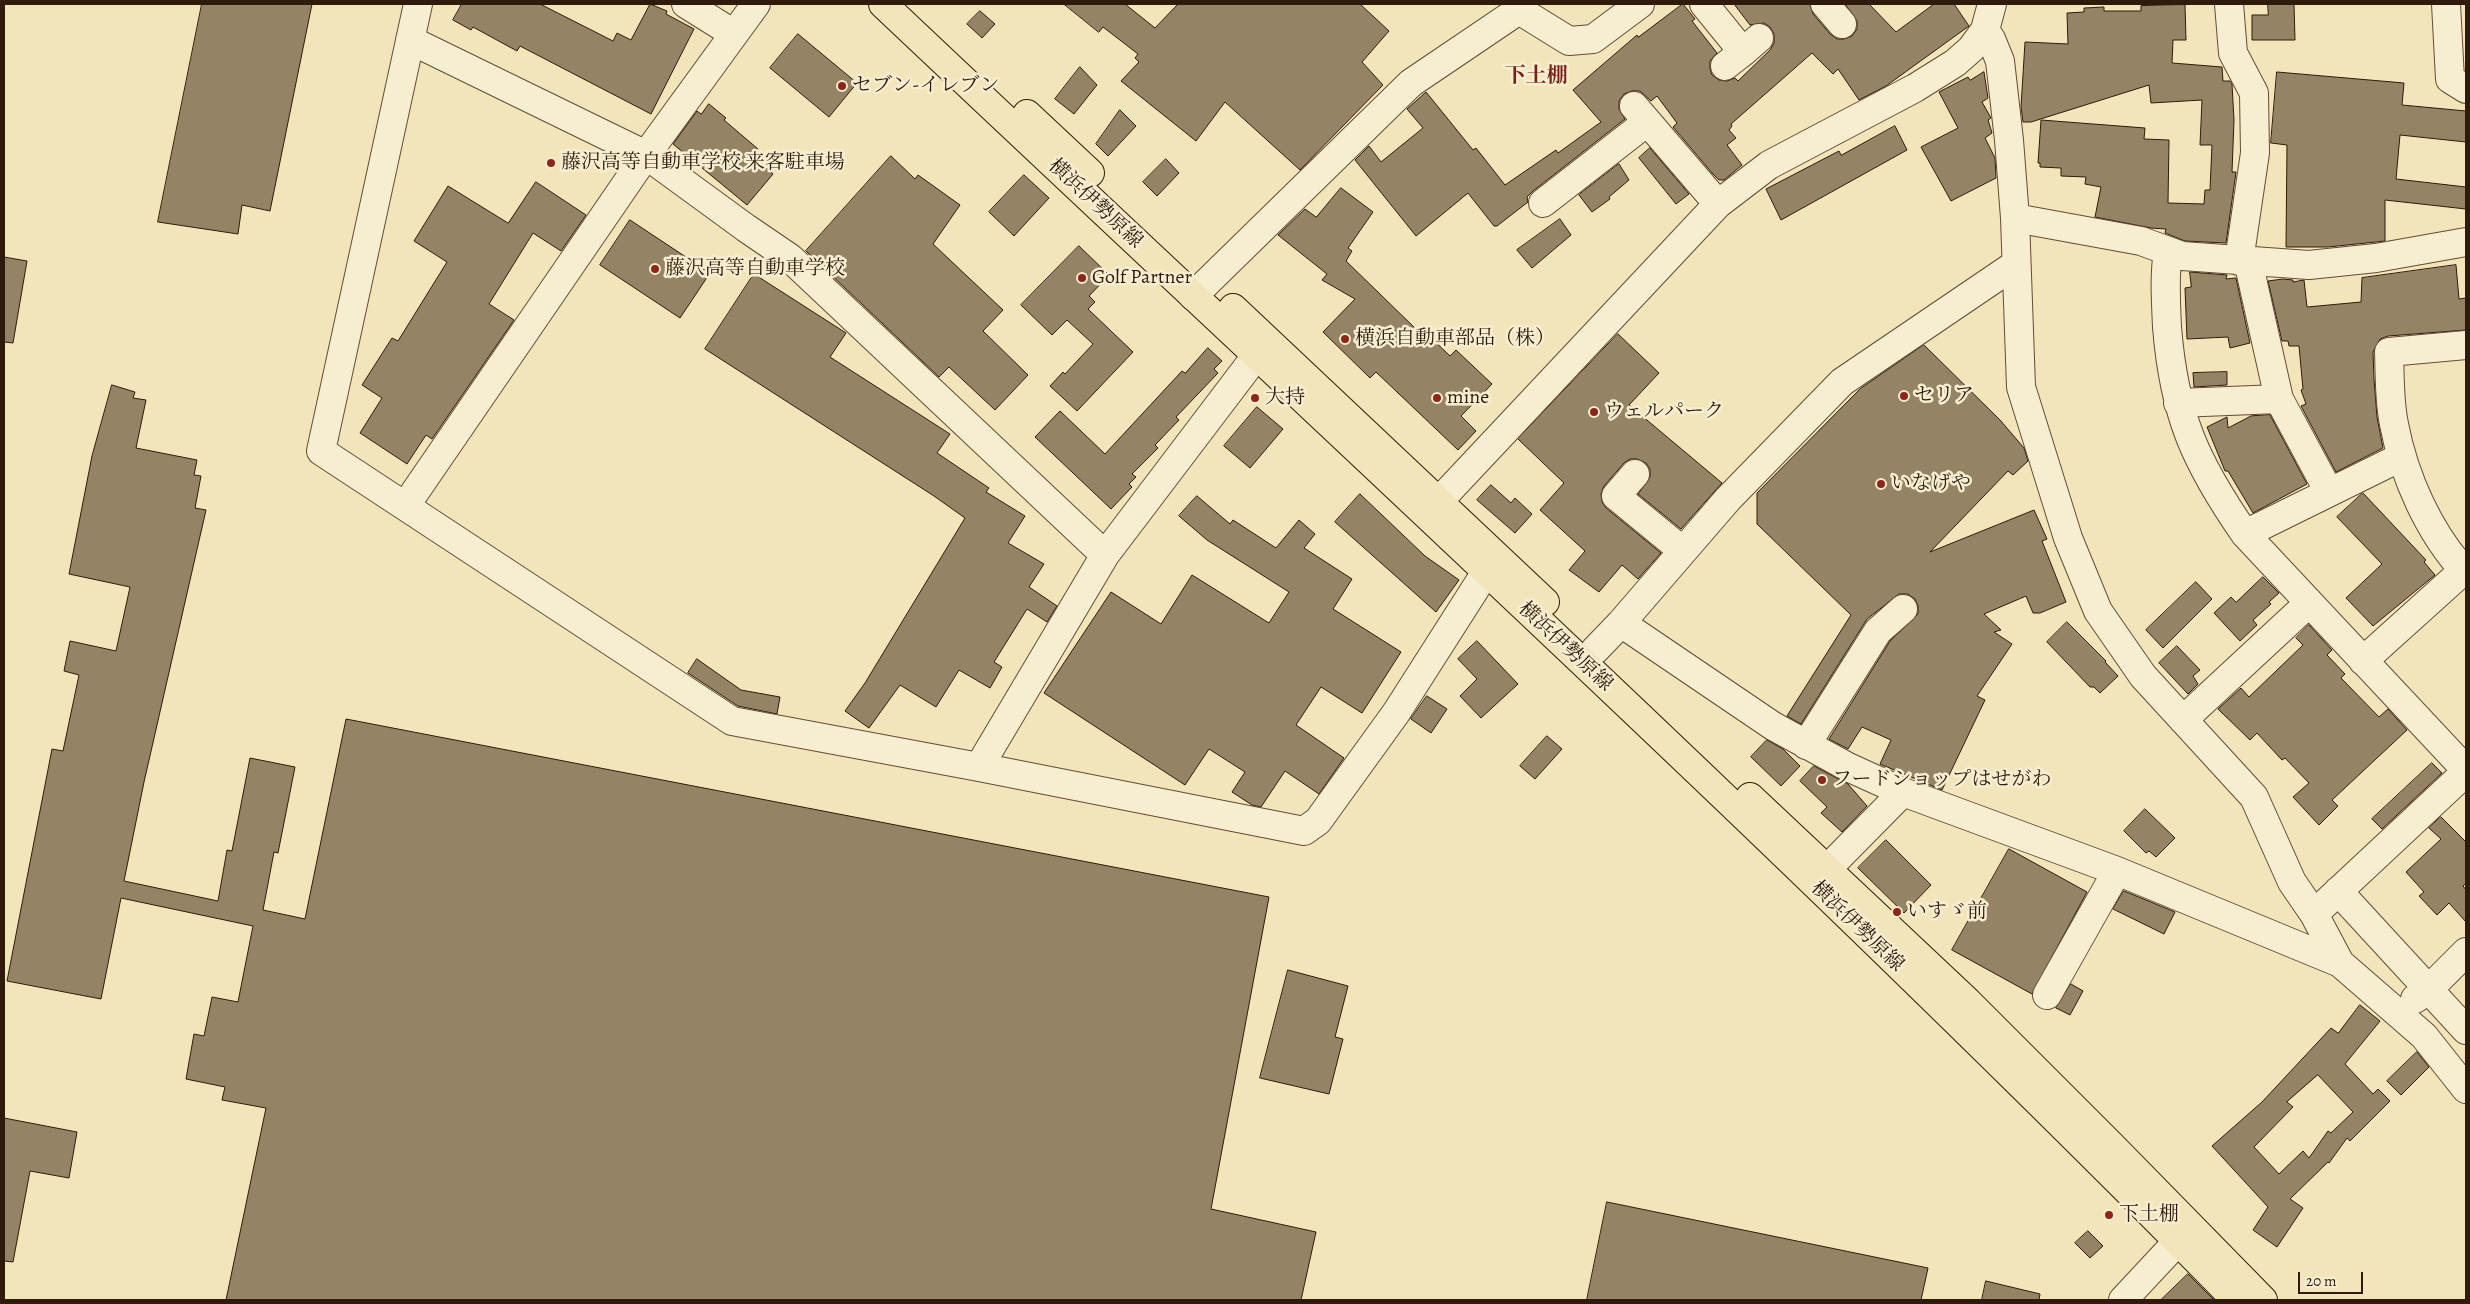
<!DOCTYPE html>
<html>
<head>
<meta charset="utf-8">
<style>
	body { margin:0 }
	#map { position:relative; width:2470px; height:1304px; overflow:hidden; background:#f2e5b9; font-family:Alegreya,serif }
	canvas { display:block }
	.frame { position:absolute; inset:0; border:5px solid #2f1a0b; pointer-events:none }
	.scale { position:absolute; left:2298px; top:1272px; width:65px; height:22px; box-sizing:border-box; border:2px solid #2f1a0b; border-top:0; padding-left:6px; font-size:15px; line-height:18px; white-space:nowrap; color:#2f1a0b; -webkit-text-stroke:4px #f7eed2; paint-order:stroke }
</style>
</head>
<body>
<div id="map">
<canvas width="2470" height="1304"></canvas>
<div class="frame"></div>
<div class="scale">20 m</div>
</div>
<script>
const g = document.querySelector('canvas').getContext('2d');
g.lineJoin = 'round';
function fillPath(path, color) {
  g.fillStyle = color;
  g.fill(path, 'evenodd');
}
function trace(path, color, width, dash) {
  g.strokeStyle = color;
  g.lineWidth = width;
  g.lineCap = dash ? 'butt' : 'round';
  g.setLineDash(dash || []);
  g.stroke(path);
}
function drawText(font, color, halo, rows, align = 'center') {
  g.font = font + ' Alegreya,"Noto Serif JP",serif';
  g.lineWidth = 5;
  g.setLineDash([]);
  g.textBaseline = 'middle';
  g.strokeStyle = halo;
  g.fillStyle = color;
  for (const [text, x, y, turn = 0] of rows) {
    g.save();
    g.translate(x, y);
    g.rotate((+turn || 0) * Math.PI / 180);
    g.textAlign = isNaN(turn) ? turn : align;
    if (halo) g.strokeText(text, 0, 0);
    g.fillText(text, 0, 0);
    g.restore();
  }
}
const building = new Path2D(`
	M202,4H312L270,211L242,205L238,234L158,222Z
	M462,4H540L613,41L617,33L631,40L650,4L667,11L666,14L694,29L651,114L520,46L517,51L473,27L471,30L453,20Z
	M1064,4H1125L1155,28L1178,4H1360L1389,31L1362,62L1383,85L1300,170L1225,102L1196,141L1121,81L1139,62L1135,58L1138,54L1103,27L1099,32Z
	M1683,4L1695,19L1692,21L1717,53L1710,61V69L1712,75L1719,80L1727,81L1735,78L1738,81L1770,50L1774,43V34L1770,27L1764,23L1750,25L1734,4H1810L1813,14L1830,34L1837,39H1844L1852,36L1857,29V21L1845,4H1869L1896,32L1934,4H1954L1969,26L1886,86L1859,100L1838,69L1833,74L1812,53L1731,124L1732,126L1729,130L1736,138L1727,145L1742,165L1724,180H1719L1713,174L1673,127L1677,123L1657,96L1651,101L1640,91H1632L1624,94L1619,101V109L1625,119L1533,191L1527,197L1528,202L1497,226H1494L1468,193L1416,236L1355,160L1369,146L1381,162L1423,128L1407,109L1426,92L1473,150L1476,148L1505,185L1556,150L1558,153L1601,122L1573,90L1637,35L1638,37Z
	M2268,4H2294L2295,40H2252V15H2268Z
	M2185,5L2186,40H2173L2172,63L2222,67L2223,81H2230L2232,84L2234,120L2232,172H2236L2226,243L2185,241L2165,233L2166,229L2151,228L2095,217L2101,187L2085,184L2086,177L2061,176V168L2040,167V163H2038L2041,120L2145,128L2144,139L2169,140L2168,203L2204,204L2205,190H2210L2212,145H2200L2202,100L2151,103L2149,85L2031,122H2023L2021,107L2025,42L2068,44L2067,13L2084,12V8L2104,7V11H2141V6Z
	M980,11L995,24L982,38L967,24Z
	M798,34L857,83L829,117L770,68Z
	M1080,67L1097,85L1074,114L1055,99Z
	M1984,72L1988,98L1982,102L1991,118L1988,120L1992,133L1985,138L1995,158L1996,178L1951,201L1921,147L1958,128L1939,92L1968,77L1970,80Z
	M2277,72L2404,83L2402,105L2466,111V142L2400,135L2396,179L2466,187V209L2385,200V241L2328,247H2286L2287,145L2271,143Z
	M709,104L726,118L724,120L758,149L752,156L773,174L747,205L673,144L697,111L701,114Z
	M1120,110L1136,126L1108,156L1096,144Z
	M1895,126L1907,150L1781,220L1766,189L1839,151L1841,155Z
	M1650,148L1689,194L1676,204L1639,158Z
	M891,156L915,179L918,175L960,205L933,244L1003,310L983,331L1028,375L995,410L949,367L939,377L806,251Z
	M1166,159L1179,173L1157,196L1143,182Z
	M1619,164L1629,180L1609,197L1610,199L1592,212L1579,195Z
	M1024,175L1049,198L1014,236L989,212Z
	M536,182L586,215L561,251L533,233L489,304L514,320L432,439L426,435L407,464L360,433L382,398L362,385L392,338L398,341L447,262L414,241L448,186L508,223Z
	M1341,188L1373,212L1348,248L1352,251L1346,261L1418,331L1421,328L1450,356L1456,350L1492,384L1461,416L1476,431L1458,450L1376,372L1370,378L1323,332L1355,299L1322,280L1327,274L1278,235L1305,209L1316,217Z
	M1560,219L1571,235L1532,268L1517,250Z
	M630,220L710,273L680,318L600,265Z
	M1079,246L1109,275L1089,296L1095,302L1088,309L1133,352L1077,411L1050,386L1063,372L1065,374L1093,344L1067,320L1052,335L1021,305Z
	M4,257L27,261L13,343L4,342Z
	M2456,265L2459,299L2466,298V330L2388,336L2380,339L2373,352L2374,379L2377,417L2383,448L2336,472L2301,406L2306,404L2301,390L2303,389L2299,346H2289L2288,341H2282L2268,281L2283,279L2293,280V282L2304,280L2307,307L2361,302L2362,278Z
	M2190,272L2227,275L2226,279L2236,278L2250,343L2230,348L2228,337L2187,339L2185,288L2191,287Z
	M754,274L846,333L830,357L950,434L937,453L989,488L986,492L1025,516L1008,543L1044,564L1029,587L1057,606L1047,622L1027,609L994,662L1002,667L990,688L959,670L936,707L900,685L869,728L845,711L865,683L965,518L934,496L705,349Z
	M1618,334L1659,373L1629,405L1722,483L1681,529L1638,494L1650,477V469L1646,463L1637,459H1630L1624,463L1604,486L1601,494L1602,502L1606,508L1661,553L1638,579L1622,565L1599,592L1569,570L1585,551L1540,510L1564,483L1518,439Z
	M1924,345L2000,420L2024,448L2028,461L2013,475L2008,471L1930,552L2034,510L2047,539L2042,541L2066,602L2040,613H2033L2026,596L1984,614L2001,630L1994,632L2012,644L1977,696L1985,700L1942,790L1880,764L1891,740L1862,727L1848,749L1829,739L1890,641L1918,614V606L1915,599L1908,594H1899L1867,619L1801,724L1787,716L1851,615L1757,524V493L1860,389Z
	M1208,348L1222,361L1214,369L1218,373L1176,417L1179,420L1155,445L1158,448L1132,474L1136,477L1129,484L1132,487L1111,509L1035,437L1060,411L1105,454L1182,371L1185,373Z
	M2227,372V385L2194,387L2193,373Z
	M112,385L135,392L133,398L146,400L136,448L197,460L194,475L201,476L195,508L206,510L144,782L124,881L218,901L227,850L232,851L250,758L295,767L278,853L274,852L263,910L305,919L346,719L1269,897L1211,1209L1316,1232L1301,1300H226L266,1108L222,1100L225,1087L186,1079L194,1034L204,1036L212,997L238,1002L253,926L121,898L101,999L7,981L52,749L63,751L79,675L64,671L70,641L116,651L130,587L69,574L92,456Z
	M1257,407L1283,429L1250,468L1224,446Z
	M2270,415L2307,484L2253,513L2228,471H2225L2207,427L2227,417L2228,428L2251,416Z
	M1491,485L1511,503L1515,498L1532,514L1515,533L1477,500Z
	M2363,493L2426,560L2424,562L2435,575L2373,626L2346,598L2382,564L2337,517Z
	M1360,494L1425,556L1459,580L1436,612L1335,522Z
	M1197,496L1230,524L1233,520L1276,548L1299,520L1315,534L1304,548L1352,579L1333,609L1401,652L1362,713L1321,687L1296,725L1344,758L1319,794L1285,771L1261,807L1252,805L1232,792L1245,772L1209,749L1185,785L1044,693L1111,592L1161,624L1192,575L1269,623L1289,592L1207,540L1179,516Z
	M2263,577L2279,593L2269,602L2271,604L2253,620L2257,625L2240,641L2214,613L2231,597L2236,602Z
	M2196,582L2212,599L2163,648L2146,630Z
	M2067,622L2106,661L2105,662L2118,676L2100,693L2094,687H2090L2047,642Z
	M2309,625L2332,650L2327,655L2345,674L2341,678L2379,717L2388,709L2407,730L2332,800L2338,806L2319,825L2293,797L2309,783L2285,758L2282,760L2257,733L2250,740L2218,709L2241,688L2249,697L2303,645L2296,638Z
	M1477,641L1518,684L1481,718L1460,696L1477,679L1458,659Z
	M2177,646L2200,670L2193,676L2198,684L2188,694L2159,663Z
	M697,659L741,690L780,697L777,714L738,706L688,673Z
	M1427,696L1447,709L1431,733L1411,719Z
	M1547,736L1562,749L1535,779L1520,766Z
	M1767,740L1783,749L1800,766L1781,786L1751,757Z
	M2432,763L2442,773L2382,829L2372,819Z
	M1814,766L1848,784L1867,806L1842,832L1821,813L1827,807L1800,781Z
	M2145,809L2175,838L2156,857L2149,851L2146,853L2124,831Z
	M2441,817L2466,842V883L2463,886L2466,890V922L2449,903L2437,915L2419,896L2424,892L2406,872L2441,839L2429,828Z
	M1886,840L1931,885L1904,913L1858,868Z
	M2009,849L2087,892L2032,994L1952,950Z
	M2124,891L2175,912L2164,934L2113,909Z
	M1288,970L1348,986L1335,1037L1343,1039L1329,1094L1260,1078Z
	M2071,984L2083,991L2070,1015L2056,1008Z
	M2360,1005L2380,1021L2345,1064L2373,1094L2378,1089L2390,1101L2350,1141L2347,1138L2329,1163L2328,1162L2290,1199L2303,1208L2277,1247L2253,1230L2268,1207L2212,1146L2262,1102L2331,1028L2338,1033ZM2318,1075L2353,1112L2331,1133L2328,1131L2309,1158L2303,1151L2279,1174L2254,1147L2293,1107L2287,1102Z
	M2417,1052L2429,1067L2401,1095L2387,1081Z
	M4,1118L77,1132L69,1178L30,1171L13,1262L4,1261Z
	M1607,1202L1928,1268L1921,1300H1587Z
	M2088,1231L2103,1246L2090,1258L2075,1243Z
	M2188,1274L2214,1300H2161Z
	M1986,1281L2040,1294L2039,1300H1982Z`);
const minor = new Path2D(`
	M418,4L321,451L732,721L979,767L1304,831L1318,821L1396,713L1486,572
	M686,4L734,34
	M1704,4L1743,52L1759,38
	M1825,4L1842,24
	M2229,4L2233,53L2254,93L2255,153L2239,261
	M2446,4L2450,79L2466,89
	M1985,30L1991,39L2000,61L2009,140L2015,218L2021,387L2068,538L2098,611L2143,676L2254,797L2292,882L2314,914L2340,963
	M410,40L646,155L746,228L790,258L1105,555
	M1725,66L1743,52
	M1634,106L1718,204
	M1543,203L1647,122
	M2015,218L2141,241L2182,256L2309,265L2376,258L2466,242
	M2168,251C2164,276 2166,302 2167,327C2174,415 2195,462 2245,534L2466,770
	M2248,261L2279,399L2329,492
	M1193,296L1411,83L1519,10L1569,41L1593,39L1640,4
	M2466,345L2389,352C2390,375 2389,401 2394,424C2404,477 2429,533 2466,573
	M2178,403L2279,399
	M1635,474L1616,496L1683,551
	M1439,501L1718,204L1769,165L1915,88L1955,63L1971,49L1985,30L1992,4
	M406,505L646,155L756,4
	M2245,534L2401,457
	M1621,623L1728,499L1842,382L2016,264
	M1595,650L1621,623L1773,726L1848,767L1903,792L2117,871L2340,963L2424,1036L2466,1089
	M2363,661L2464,570
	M2183,720L2309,603
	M1806,745L1878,631L1903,609
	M979,767L1105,555L1256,356
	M1827,869L1903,792
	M2338,891L2466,1030
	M2314,914L2466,772
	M2047,995L2117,871
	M2415,999L2429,989L2466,952
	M2123,1300L2178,1241`);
const major = new Path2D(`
	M883,4C1337,433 1798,855 2236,1300
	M1027,114L1090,173
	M1233,308L1545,602
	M1750,797L1968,1002L2111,1145L2263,1300`);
const markers = [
	[842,86,5,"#8f2418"],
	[551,163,5,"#8f2418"],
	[655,269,5,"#8f2418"],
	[1082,278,5,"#8f2418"],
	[1345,339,5,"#8f2418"],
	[1904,396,5,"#8f2418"],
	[1255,398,5,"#8f2418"],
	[1437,398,5,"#8f2418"],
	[1594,412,5,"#8f2418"],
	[1881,484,5,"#8f2418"],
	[1822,780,5,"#8f2418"],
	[1897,912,5,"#8f2418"],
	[2109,1215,5,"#8f2418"]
];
const poiNames = [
	["セブン-イレブン",852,86],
	["藤沢高等自動車学校 来客駐車場",561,163],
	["藤沢高等自動車学校",665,269],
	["Golf Partner",1092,278],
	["横浜自動車部品（株）",1355,339],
	["セリア",1914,396],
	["大持",1265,398],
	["mine",1447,398],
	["ウェルパーク",1604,412],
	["いなげや",1891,484],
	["フードショップはせがわ",1832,780],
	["いすゞ前",1907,912],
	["下土棚",2119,1215]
];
const streetNames = [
	["横浜伊勢原線",1095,204,43],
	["横浜伊勢原線",1565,647,43],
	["横浜伊勢原線",1857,927,44]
];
const neighbourhoodNames = [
	["下土棚",1536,77]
];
fillPath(building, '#948465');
trace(building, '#2f1a0b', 1);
trace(minor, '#604d36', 30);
trace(major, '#2f1a0b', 30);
trace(minor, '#f7eed2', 28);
trace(major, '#f2e5b9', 28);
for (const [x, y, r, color] of markers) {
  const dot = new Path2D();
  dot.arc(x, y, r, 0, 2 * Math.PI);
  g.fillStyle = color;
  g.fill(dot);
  trace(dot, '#f7eed2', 2);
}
drawText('20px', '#2f1a0b', '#f7eed2', poiNames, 'left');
drawText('20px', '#2f1a0b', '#f7eed2', streetNames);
drawText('bold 21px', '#7a1f14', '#f7eed2', neighbourhoodNames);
</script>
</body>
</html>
